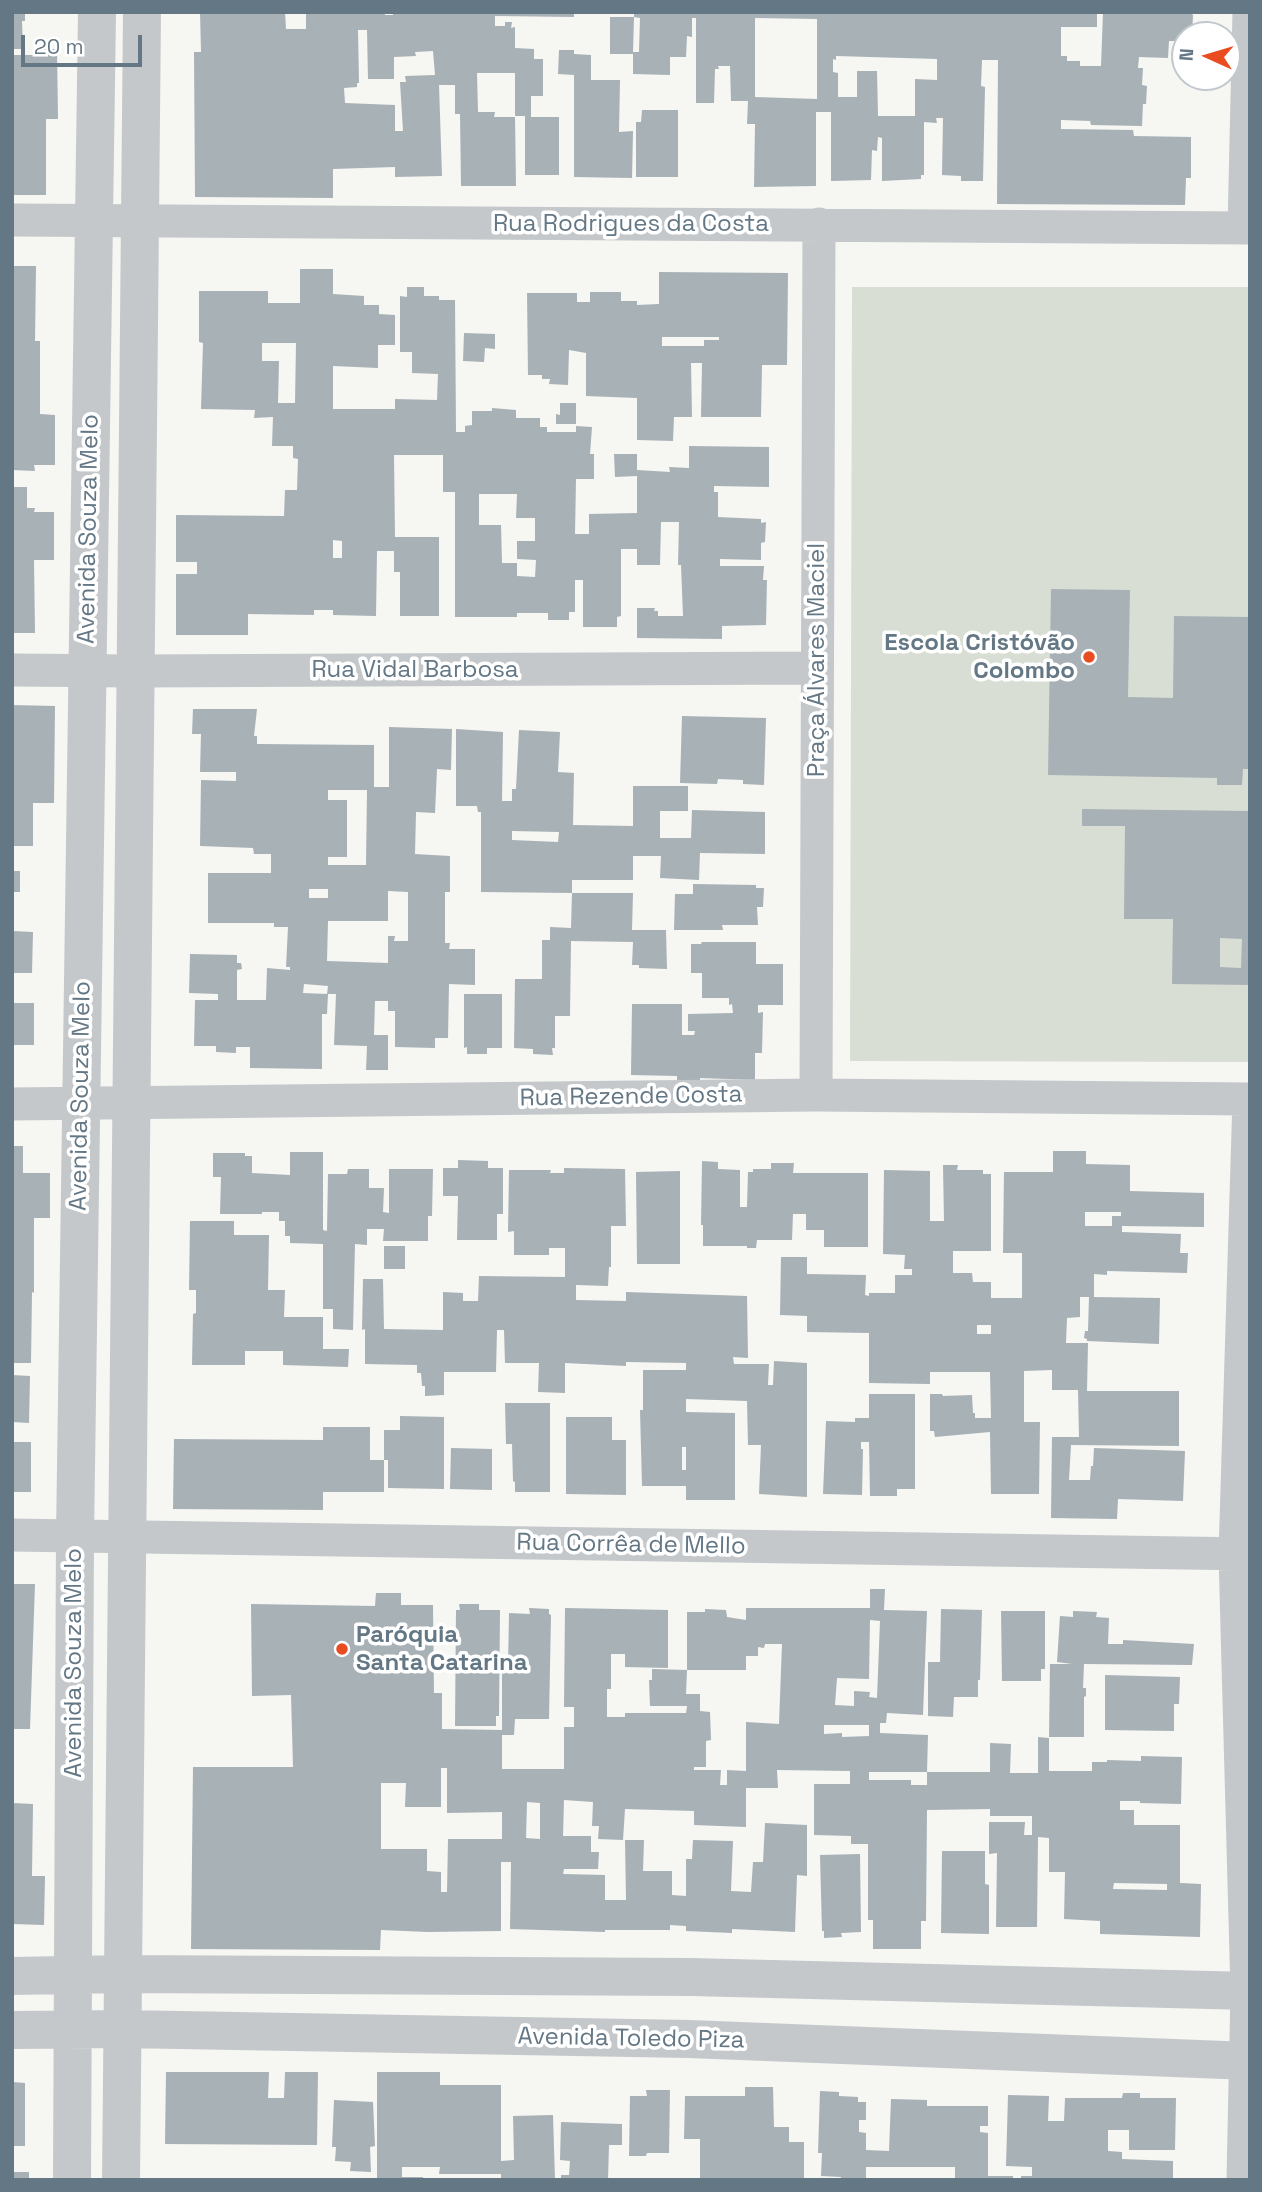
<!DOCTYPE html>
<html>
<head>
<meta charset="utf-8">
<style>
	body { margin:0 }
	#map { position:relative; width:1262px; height:2192px; overflow:hidden; background:#f6f6f3; font-family:"Space Grotesk",sans-serif }
	canvas { display:block }
	.frame { position:absolute; inset:0; border:14px solid #647785; pointer-events:none }
	.north { position:absolute; left:1171px; top:21px; width:70px; height:70px; box-sizing:border-box; background:#fff; border:2px solid #c1c9ce; border-radius:50%; rotate:274deg; font-size:19px; font-weight:700; line-height:28px; text-align:center; color:#647785 }
	.north::after { content:''; display:block; margin:auto; width:24px; height:32px; background:#e94c20; clip-path:polygon(50% 0,100% 100%,50% 72%,0 100%) }
	.scale { position:absolute; left:21px; top:35px; width:121px; height:32px; box-sizing:border-box; border:4px solid #647785; border-top:0; padding-left:9px; font-size:21px; line-height:24px; white-space:nowrap; color:#647785; -webkit-text-stroke:5px #fff; paint-order:stroke }
</style>
</head>
<body>
<div id="map">
<canvas width="1262" height="2192"></canvas>
<div class="frame"></div>
<div class="north">N</div>
<div class="scale">20 m</div>
</div>
<script>
const g = document.querySelector('canvas').getContext('2d');
g.lineJoin = 'round';
function fillPath(path, color) {
  g.fillStyle = color;
  g.fill(path, 'evenodd');
}
function trace(path, color, width, dash) {
  g.strokeStyle = color;
  g.lineWidth = width;
  g.lineCap = dash ? 'butt' : 'round';
  g.setLineDash(dash || []);
  g.stroke(path);
}
function drawText(font, color, halo, rows, align = 'center') {
  g.font = font + ' "Space Grotesk",sans-serif';
  g.lineWidth = 7;
  g.setLineDash([]);
  g.textBaseline = 'middle';
  g.strokeStyle = halo;
  g.fillStyle = color;
  for (const [text, x, y, turn = 0] of rows) {
    g.save();
    g.translate(x, y);
    g.rotate((+turn || 0) * Math.PI / 180);
    g.textAlign = isNaN(turn) ? turn : align;
    if (halo) g.strokeText(text, 0, 0);
    g.fillText(text, 0, 0);
    g.restore();
  }
}
const green = new Path2D(`
	M852,287H1250V1062L850,1061Z`);
const building = new Path2D(`
	M12,12H25V21H22L23,49H12Z
	M200,12H285L286,29H306V12H385V15H393V12H574V17L495,16V26H505V22H512L511,28L515,27V48L534,49V59H543V96H531V117H559V175H525V116H515V73H477L478,112H495L494,117H515L516,186H461L460,114H455V85H439L442,176L395,177V167L333,169V198L195,197L194,52H201ZM358,30H367L368,79H394V57L416,56L415,52L433,51L435,75L405,76L406,82H400L403,131H395V105L345,103L344,88L357,87V83H359Z
	M634,12H1097V27H1061V56H1067V61H1080V66H1101L1103,12H1190L1193,15L1192,35H1185V41H1169L1168,58L1139,57L1138,68H1143L1142,85L1147,86L1146,104H1143L1142,126L1091,125L1090,121L1061,120V129L1133,130L1134,136L1191,137V178H1186L1185,205L997,204L998,60H982L981,86L985,87L983,181H961V176L942,175L943,118H936L937,123L924,122V175H921V179L882,181V138L878,137L877,151L872,150L871,180L831,181V112H816V186L754,187L755,124H747L748,101H731L730,66H718L719,69H715L714,103H696V18H692V37L687,36L686,57H670V75L633,74V54H610V17H634L633,52H639L640,18L634,17ZM755,18L817,19V99L755,97ZM836,56L937,59V80L915,79V116H878L877,71H857V97H838V73L833,72V59L836,60Z
	M34,49H57L58,119H46V195H12V55H34Z
	M559,50H574V54L591,55V80H620L619,132L633,131L632,178L574,177V75L558,74Z
	M642,110H678V177H636V122H641Z
	M12,266H36L35,341H40V414L55,415V465H34L35,471L12,470Z
	M300,269H333V294L364,296V305H379V314L395,315V345H378V368L333,366V409H395V399L437,400L438,374L412,373V352H400V296L407,297V287H424V296H439V300H455L456,432H465V426L472,425V411H492V408L516,410V418H540V427H547V432H576V426L592,427L590,454H594V479H576L575,534H589V514L637,513V476L615,477L614,454H637V470L670,472L669,467L689,468V446L769,447V487L714,486V492H718V517L761,519V523L766,522L765,542L761,543V560L720,559V566H764L763,580H767L766,625L722,626V639L637,638V608H655L654,611H658V616H683L681,565H678L679,522H661L660,565H637V549H621V616L617,617V627H583V580H575V612H569V620H548V613H517V617H455V492H443V455H394L395,537H439V616H400V572H394V551H377L376,616L333,615V610H314V615L248,614V635H176V574H197V562H176V515L284,516L285,490H297L298,459L293,458V446H272L273,417L254,418L255,410L201,409L203,343L199,342V291H268V303H300ZM262,343H296L295,403H278L279,361H262ZM479,494H517L516,518H535V541H517V559L536,560L535,577L517,576V563H502L501,525H479ZM333,540L342,541V558H333Z
	M659,272L788,273L787,365H762L761,417H701L702,363H691L692,417H674L673,441L637,440V398L586,396V353L569,350L568,385L549,384L550,379H542V375H528L527,293H577V302H590V292H621V301H637V305L659,304ZM662,337H719V340H704V346H662Z
	M464,333L495,334V349L485,348L484,362L463,361Z
	M560,403H576V424H556V414L560,415Z
	M12,487H27V508H35L34,512H54V560H34L35,633H12Z
	M1051,589L1130,590L1128,697L1173,698L1174,616L1250,617V769H1243L1242,785H1217V778L1048,775Z
	M12,705L55,706L54,803H33V846H12Z
	M193,709H257L254,736H257V744L374,745V787H389V727L452,729L451,770L437,769L435,813L416,812L415,854L450,856V892H445V943H450L449,949H475V985L449,984L448,1038H435V1048L395,1047V1011H388V1001H375L374,1035H388V1070H366L367,1046L334,1045L336,994H327L328,986L304,984L303,993L328,994L327,1014H322V1069L250,1068V1047H236V1053L216,1052V1046H194L195,1000H218V994L189,993L190,954L237,955V963H241L242,969L237,970V1000H266L267,968L290,970V967H286L288,927H274V923H208V873H271V854H254L253,848L200,846L201,780L236,781V772H200L201,734H192ZM328,790H367L366,865H328V857H347V800H328ZM309,889H328V898H309ZM388,891L408,892V941H394L395,936H388V963L327,961L328,921H388Z
	M682,716L766,718L764,785L743,784V780L718,779L717,784L680,783Z
	M456,729L503,732L502,801H512V789H516L519,730L560,732L558,772L574,773L573,825L633,826V786H688V811H660V838H691L692,810L765,812V854L700,853L699,880L660,878L661,856H633V880H572V893H633L632,930H666L667,969L639,968V965H632L633,942L571,941L570,1016H555V1048H552L553,1055L533,1054V1049L514,1048L515,979H542V940H550V927L571,928L572,893L481,892V812H478L477,806H456ZM512,831L559,832L558,842L512,840Z
	M1082,809L1250,811V985L1172,984L1173,919H1124L1125,826H1082ZM1220,938L1242,939L1241,968L1220,967Z
	M12,871H20V892H12Z
	M693,884L756,885V888H764L763,907H757L758,925H722L723,930H674L675,894H693Z
	M12,931L33,932L32,973H12Z
	M702,942H756V964H783V1005H758V1013L763,1012L762,1053H755V1080L700,1078V1088L677,1080V1076L631,1075L632,1004H682V1035H694L695,1031H688V1014L733,1013L732,1004L729,1005V998H702V973H691V944H701Z
	M464,994H502V1048H487V1054H467V1047L464,1048Z
	M12,1003H34V1045H12Z
	M12,1146H23V1173H50V1218H34V1293L32,1292L31,1363H12Z
	M1053,1151H1086V1164L1130,1165V1191L1204,1193V1227L1122,1226V1232L1181,1234L1180,1253H1188L1187,1273L1107,1271V1275L1094,1274V1297L1160,1298L1159,1344L1087,1341V1339L1084,1338L1085,1331H1088L1089,1297H1080V1317L1067,1318L1066,1343H1088L1087,1391H1179V1446L1071,1445L1069,1480H1090L1091,1466H1093L1094,1448L1185,1451L1183,1501L1118,1499L1117,1519L1051,1518L1052,1437H1079L1078,1390H1052V1370L1024,1371V1422H1040L1039,1494H991L990,1432L935,1437L934,1431H930V1394H942L943,1396L972,1395L973,1413H975V1418H991L990,1372H930V1384L869,1383V1333L807,1332V1316L780,1315L781,1257H807V1274L866,1275L865,1295L869,1296V1293H895V1275H912V1269H904L905,1255L883,1254L884,1170L930,1171V1221H944L943,1165H958L957,1170H983V1174H991V1251H953V1273H972L973,1282H991V1298H1022V1253H1003L1004,1172H1053ZM1085,1212H1121V1216H1112V1226H1085ZM977,1325H991V1334H977Z
	M290,1152H323V1230L327,1231L328,1174H347L348,1169H369V1188H384L383,1212L389,1213V1169H433L432,1216H428V1241H383L384,1229H367V1245L355,1244L353,1330L333,1329V1309H323V1244L290,1243V1236H285V1221H279V1212H262V1214H220L221,1177H213V1153H245V1156H252V1173L290,1175Z
	M458,1160L488,1161V1168H503V1214H497V1240H457L458,1196H443V1168H458Z
	M702,1161L718,1162V1169L740,1170V1207H747L748,1172H753V1169H771V1163H794L793,1173H868V1247H824V1230H806V1214H793L792,1240H757L756,1248H747V1246H703V1225H701Z
	M564,1168L625,1169L626,1226H611V1267H609L608,1286L576,1285V1300L626,1301V1292L747,1296L748,1358L733,1357L734,1364H769L768,1385H773L774,1361L807,1363V1497L759,1494L761,1445H748L747,1401L686,1399V1412L735,1413V1500H686V1486H642L640,1410H643V1370H686V1363L626,1362V1366L565,1363V1393L538,1392L539,1363H505L504,1330H497L496,1372H444V1395L425,1396V1386H422L421,1373H417V1365L365,1364V1329L362,1330L363,1279H383L384,1329L443,1330V1292L463,1293V1301H478L479,1276L565,1277V1248H549V1255H514V1231L508,1232L509,1170H551L550,1173H564ZM682,1447H686V1470H682Z
	M680,1171V1264H637L636,1172Z
	M190,1221H234V1235H269L268,1290H285L284,1317H323V1349H349L348,1367L283,1365V1351H245V1365H192L193,1314L196,1313V1290H189Z
	M384,1246H405V1269H384Z
	M12,1375L30,1376L29,1423L12,1422Z
	M869,1394H915V1489H897V1496H870L869,1442H861V1449H863L862,1495L823,1494L826,1421L855,1422V1418H869Z
	M505,1403H550V1492H515V1482L513,1481L512,1444H506Z
	M400,1416L444,1417V1489L388,1488V1460H384V1492H323V1510L173,1509L174,1439L323,1440V1427H370V1460H384V1430H400Z
	M566,1417H612V1440H626V1495L566,1494Z
	M12,1442H31V1492H12Z
	M451,1448L492,1449V1490L450,1489Z
	M12,1584H35L30,1729H12Z
	M870,1589H885L884,1610L927,1611L923,1715L887,1713L886,1723H880V1733L928,1735L927,1772H990V1743L1011,1744L1010,1773H1038V1737L1049,1738V1771H1092V1762H1107V1760L1141,1761V1756L1182,1757L1181,1804L1140,1803V1801H1120V1810H1134V1825H1180V1883L1201,1884L1200,1937L1100,1934V1921L1064,1919L1065,1872H1049V1838L1038,1837L1037,1927H996L997,1853L989,1854V1822H1025L1024,1835H1032V1816H990V1809L927,1810L926,1921H921V1949H873V1920H868V1844H851V1836L814,1835V1784H850V1771L777,1770L778,1788H746V1827L694,1825V1811L625,1809L623,1840L598,1839L599,1826H592L593,1802L564,1800L563,1836H591V1852H599L598,1869H564L563,1874L605,1875V1900H626L625,1840H644L643,1871H672V1895L686,1896V1859H692L693,1840L733,1841L731,1891L751,1892L753,1862H763L765,1823L807,1825V1876L797,1875L795,1932L732,1929V1933L686,1931V1926L670,1925V1930H605V1932L510,1929L511,1862H501V1931L428,1932L381,1930L380,1950L191,1949L193,1767H293L291,1695L252,1696L251,1604L375,1606L376,1593H401V1605H433L434,1693H442V1729L502,1730V1667H508L509,1613L530,1614L529,1608L549,1609V1614L551,1615L549,1719H515L514,1735H502V1769H564V1727H574V1707H564L565,1608L668,1610V1668L625,1667V1654H611V1689H607V1717H625V1713H686L687,1706H650L649,1680H652V1669L687,1670V1612H705V1609L726,1610L727,1617L746,1620V1608H870ZM870,1620L880,1621L877,1698L869,1697L870,1692L854,1691V1706L835,1705L837,1678L869,1679ZM765,1644H782L779,1724L746,1722V1771L727,1770V1785H720L721,1770H694V1767H706V1741L711,1740L710,1712L700,1711V1694H686L687,1670H746V1656H758V1647L764,1648ZM824,1725H869V1736L842,1737V1733L824,1734ZM441,1768H447V1813L502,1812V1839H448L447,1892H441V1872L427,1871V1849H381V1783H406L405,1807H441ZM869,1772H927V1785H911V1780H869ZM527,1802L540,1803V1839L526,1838ZM1114,1883L1167,1884V1890L1113,1889Z
	M459,1604H479V1610H500L499,1716H496V1726H455L456,1610H460Z
	M941,1609L982,1610L980,1680H978V1697H954L953,1717L928,1716V1662H940Z
	M1001,1611H1045V1669H1041V1681H1002Z
	M1073,1611L1097,1612L1096,1617L1109,1618L1108,1644H1123V1640L1194,1644L1192,1665L1084,1664L1083,1688H1086V1696L1084,1697V1737H1049L1050,1664H1072L1057,1662L1060,1616L1073,1617Z
	M1105,1675L1180,1677L1179,1704H1174V1731L1105,1730Z
	M12,1803L33,1804L32,1876H45L44,1925L12,1924Z
	M942,1851H985V1884L989,1885V1934L941,1933Z
	M860,1854L861,1932L841,1933L842,1937L824,1938V1931H822L820,1855Z
	M166,2072H269L268,2098H284L285,2072H318L317,2145L165,2144Z
	M377,2072H440V2085H501V2161L514,2160L513,2116L553,2115L555,2180H501V2174H439L440,2167H402V2177H423V2180H377Z
	M12,2082L25,2083V2146H12Z
	M745,2087H773L774,2127H789V2142H804V2180H700V2139H684L685,2096H745Z
	M646,2090H670L669,2153H647L646,2156H629L630,2096H647Z
	M820,2091L839,2092V2096L858,2097V2102H866V2120H859V2132L866,2133V2150L889,2151L891,2099L927,2100V2106H988V2126H980V2132L988,2133V2176H1013V2180H955V2167H866V2180H841V2177L821,2176L822,2153H818Z
	M1123,2093H1140V2098H1176L1175,2150H1129V2130H1108V2151L1122,2152V2159L1173,2161V2180H1021V2176H1032V2167L1006,2166L1008,2095L1049,2096L1048,2121H1064L1065,2098H1122Z
	M334,2100L373,2102L375,2146L370,2147L371,2172L350,2171L351,2162L335,2161L336,2147H332Z
	M561,2122L622,2124V2145H609L608,2180H561V2175H569L570,2161L560,2160Z
	M12,2172H29V2180H12Z`);
const minor = new Path2D(`
	M12,220L1250,228
	M1244,228L1249,12
	M12,670L135,671L817,668
	M816,1095L819,224
	M12,1104L816,1095L1250,1099
	M12,1535L1250,1554
	M1243,2180L1247,1992L1235,1554L1249,1099`);
const tertiary = new Path2D(`
	M12,1976L123,1974L691,1977L1250,1991
	M12,2030L123,2029L689,2039L1250,2061
	M72,2180L75,1535L97,12
	M121,2180L142,12`);
const markers = [
	[1089,657,7,"#e94c20"],
	[342,1649,7,"#e94c20"]
];
const streetNames = [
	["Rua Rodrigues da Costa",631,224],
	["Avenida Souza Melo",89,529,-89],
	["Praça Álvares Maciel",817,660,-90],
	["Rua Vidal Barbosa",415,670],
	["Avenida Souza Melo",81,1096,-89],
	["Rua Rezende Costa",631,1097,-1],
	["Rua Corrêa de Mello",631,1545,1],
	["Avenida Souza Melo",74,1663,-90],
	["Avenida Toledo Piza",631,2039,1]
];
const poiNames = [
	["Escola Cristóvão",1075,643],
	["Colombo",1075,671],
	["Paróquia",356,1635,"left"],
	["Santa Catarina",356,1663,"left"]
];
fillPath(green, '#d8ded4');
fillPath(building, '#a8b1b6');
trace(minor, '#c4c8cb', 33);
trace(tertiary, '#c4c8cb', 38);
for (const [x, y, r, color] of markers) {
  const dot = new Path2D();
  dot.arc(x, y, r, 0, 2 * Math.PI);
  g.fillStyle = color;
  g.fill(dot);
  trace(dot, '#fff', 2.5);
}
drawText('24px', '#647785', '#fff', streetNames);
drawText('bold 24px', '#647785', '#fff', poiNames, 'right');
</script>
</body>
</html>
